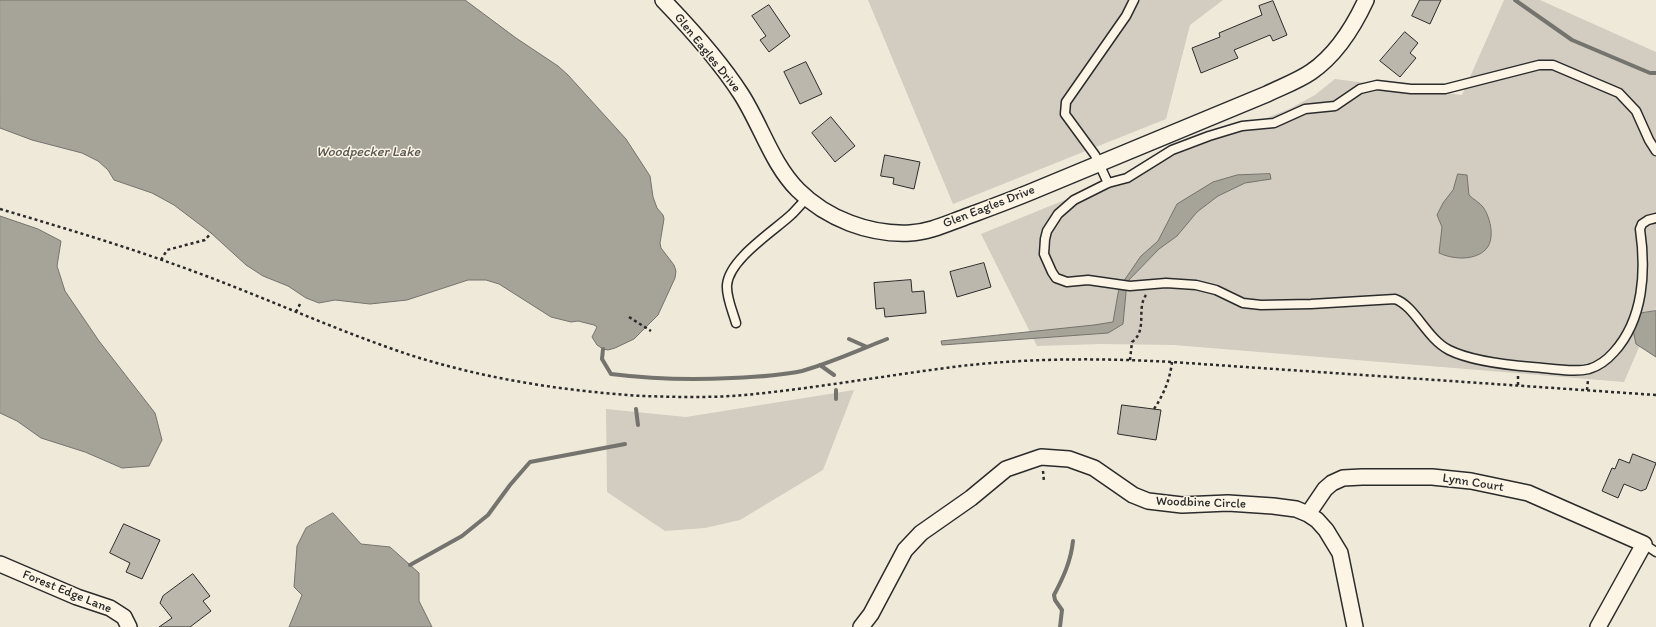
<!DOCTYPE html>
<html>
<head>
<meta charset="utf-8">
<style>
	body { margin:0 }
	canvas { display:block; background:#efe9da }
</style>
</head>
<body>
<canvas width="1656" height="627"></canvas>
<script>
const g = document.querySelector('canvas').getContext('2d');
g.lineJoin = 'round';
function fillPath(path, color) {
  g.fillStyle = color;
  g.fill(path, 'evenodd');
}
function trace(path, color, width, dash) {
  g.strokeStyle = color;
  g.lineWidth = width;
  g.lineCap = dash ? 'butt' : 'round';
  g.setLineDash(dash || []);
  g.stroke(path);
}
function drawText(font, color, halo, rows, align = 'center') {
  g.font = font + ' Itim,sans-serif';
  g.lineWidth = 3;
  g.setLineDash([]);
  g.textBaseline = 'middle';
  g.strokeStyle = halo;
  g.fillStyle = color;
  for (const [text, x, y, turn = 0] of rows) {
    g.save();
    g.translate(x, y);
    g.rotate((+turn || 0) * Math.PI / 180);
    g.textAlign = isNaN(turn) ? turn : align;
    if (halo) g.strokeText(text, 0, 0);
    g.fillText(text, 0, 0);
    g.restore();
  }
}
const green = new Path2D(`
	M868,0H1223L1190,25L1166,119L953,204Z
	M1504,0H1540L1656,52V308L1624,382L1174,345L1101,344L1037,346L981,234L1289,109L1315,95L1335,79L1462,95Z
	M854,390L823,470L740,520L705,528L665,531L607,492L606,409L686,417Z`);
const water = new Path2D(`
	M0,0H465L516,38L558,66L568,75L626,139L650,176L653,197L657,208L663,215L664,219L660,243L661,248L674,265L676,271L675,278L658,315L634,339L615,348L608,350L603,349L597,345L592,337L597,327L594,325L578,321L571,322L551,317L499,284L486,280H468L407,300L370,304L335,300L319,303L306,298L288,286L263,276L246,265L211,233L174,205L152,193L114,180L108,170L98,161L82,153L32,140L0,128Z
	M1270,174L1271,179L1245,183L1218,196L1197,212L1177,236L1159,249L1127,282L1123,324L1108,333L942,345L941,341L1094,325L1113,322L1119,288L1141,256L1158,241L1177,204L1213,182L1237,175Z
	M1458,174L1467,175L1469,195C1473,199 1480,203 1483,207C1491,218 1496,242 1484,251C1472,261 1452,259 1439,253L1442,227L1437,215L1443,203L1453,190Z
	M0,216L38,229L61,241L57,266L65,291L99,341L155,413L162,440L149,466L122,468L85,452L41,438L17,421L0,413Z
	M1656,311V357L1636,344L1633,330L1636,314Z
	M333,513L361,544L390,547L419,573V601L432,627H289L302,595L294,587L297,546L306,528Z`);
const stream = new Path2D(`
	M1515,0L1572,40L1650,73H1656
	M849,339L867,347
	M603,349L602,359L611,374C651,379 692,380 732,378C756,377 779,376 802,371C831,363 859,350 887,339
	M820,365L834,375
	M836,390V399
	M636,409L638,425
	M410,565L462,536L488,515L510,485L530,462L625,444
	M1060,627L1062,610L1055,600L1054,595C1063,578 1071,561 1073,541`);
const building = new Path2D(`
	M1420,0H1441L1430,24L1412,16Z
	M1273,1L1287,35L1273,41L1270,35L1234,50L1238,58L1201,73L1192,48L1220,37L1219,33L1262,15L1259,6Z
	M769,5L790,36L769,52L760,40L766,36L752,16Z
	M1405,32L1418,43L1410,53L1416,58L1400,77L1380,61Z
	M806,62L822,94L800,104L784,72Z
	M831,117L855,146L835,162L812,133Z
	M885,155L920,162L914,189L893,184L894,178L881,176Z
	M984,263L991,287L957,297L950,272Z
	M911,280L912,292L924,291L926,313L885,317L884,308L876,309L874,283Z
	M1122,405L1161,410L1156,440L1118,434Z
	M1633,454L1656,463L1646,489L1641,491L1624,484L1618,498L1602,491L1612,468L1615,469L1619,459L1629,463Z
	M124,524L160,540L142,579L126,572L130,563L110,553Z
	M193,574L210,596L203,601L211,611L190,627H159L172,618L160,603L163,596Z`);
const path = new Path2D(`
	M0,209C64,228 128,247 190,270C264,297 335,330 410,355C485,379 564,391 642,396C676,397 711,398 745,395C817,388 889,375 961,366C1031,358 1102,358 1172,362L1656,395
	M161,260L167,250L205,240L211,233
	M296,312L300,304
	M629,317L651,331
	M1130,360L1132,342C1148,330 1136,309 1146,295
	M1518,385V376
	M1587,390L1588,380
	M1154,409C1164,394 1170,379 1172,362
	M1043,471L1044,482`);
const lane = new Path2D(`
	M1656,151L1649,140L1636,111L1619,93L1553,65H1539L1445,89H1411L1377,85L1360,89L1335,106L1305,109L1274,123L1242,126L1209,136L1172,150L1127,178L1108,183L1074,200L1058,214L1047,231L1045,239L1044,254L1052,272L1056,278L1067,282L1088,280L1130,286L1166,283L1196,285L1216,290L1243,303L1261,305L1311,304L1395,299C1415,306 1426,338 1449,350C1471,361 1507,365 1532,367C1549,368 1573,373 1589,369C1599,366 1607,360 1614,352C1644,319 1646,270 1640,229L1642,224L1648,220L1656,218
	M1108,183L1095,155L1065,114L1066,102L1126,16L1134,0
	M736,323C733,312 726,297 727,285C729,259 774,231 792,214C797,209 802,203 807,198
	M1644,544L1656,552`);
const street = new Path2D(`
	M663,0C691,29 719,60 741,94C761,125 772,164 798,190C827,219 870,235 910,233C928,232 944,225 960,219C984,210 1009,201 1033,191C1111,158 1189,126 1267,94C1281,87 1298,81 1311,72C1336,55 1353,28 1366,0
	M1308,514L1325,489L1332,483L1343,478L1362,477H1432L1471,481L1528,493L1644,544L1598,627
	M0,564L77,597L110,608L124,617L129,627
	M861,627L871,614L905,550L921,533L971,498L1006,469L1041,457L1069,459L1094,468L1133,495L1148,501L1182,505L1228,503L1273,506L1296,509L1308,514L1317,520L1326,530L1340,553L1355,627`);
const streetNames = [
	["Glen Eagles Drive",707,53,51],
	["Glen Eagles Drive",989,207,-21],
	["Lynn Court",1473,483,9],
	["Woodbine Circle",1201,503,2],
	["Forest Edge Lane",67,592,22]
];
const waterNames = [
	["Woodpecker Lake",368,152]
];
fillPath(green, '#d2cdc0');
fillPath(water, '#a6a399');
trace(water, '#75736d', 1);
trace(stream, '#75736d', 4);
fillPath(building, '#bcb7ac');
trace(building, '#2b2b2b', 1);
trace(lane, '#2b2b2b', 11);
trace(street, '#2b2b2b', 18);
trace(path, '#2b2b2b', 2.5, [3, 3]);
trace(lane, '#fcf5e5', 8);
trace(street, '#fcf5e5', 15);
drawText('13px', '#2b2b2b', '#fcf5e5', streetNames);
drawText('italic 14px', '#565552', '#fcf5e5', waterNames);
</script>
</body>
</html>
